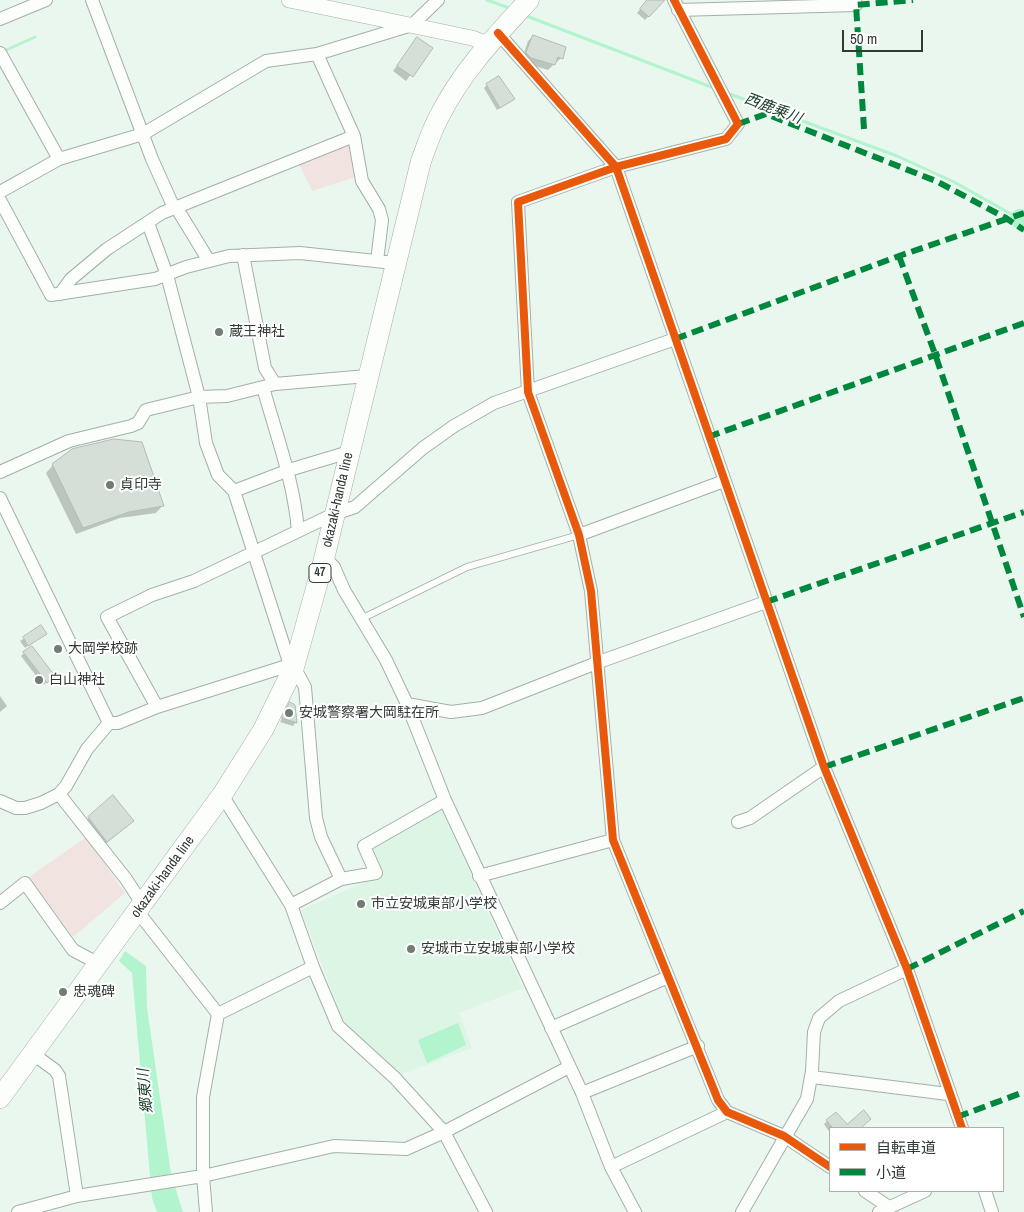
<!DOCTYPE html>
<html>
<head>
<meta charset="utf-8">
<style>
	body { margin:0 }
	#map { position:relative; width:1024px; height:1212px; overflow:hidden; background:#eaf7ee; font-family:"Archivo Narrow","Noto Sans JP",sans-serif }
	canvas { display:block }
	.legend { position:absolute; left:829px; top:1127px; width:175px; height:65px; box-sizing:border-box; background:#fff; border:1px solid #adb0ae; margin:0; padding:6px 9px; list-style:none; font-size:15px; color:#313a34 }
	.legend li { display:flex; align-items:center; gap:10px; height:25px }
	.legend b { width:25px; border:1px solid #adb0ae }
	.scale { position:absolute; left:842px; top:30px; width:81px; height:22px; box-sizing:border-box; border:2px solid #313a34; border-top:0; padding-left:6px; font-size:15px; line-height:18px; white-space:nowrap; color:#313a34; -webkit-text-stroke:4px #fff; paint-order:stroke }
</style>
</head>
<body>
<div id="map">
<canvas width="1024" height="1212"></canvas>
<ul class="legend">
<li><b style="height:6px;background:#e8590c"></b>自転車道</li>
<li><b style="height:6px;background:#00873e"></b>小道</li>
</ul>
<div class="scale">50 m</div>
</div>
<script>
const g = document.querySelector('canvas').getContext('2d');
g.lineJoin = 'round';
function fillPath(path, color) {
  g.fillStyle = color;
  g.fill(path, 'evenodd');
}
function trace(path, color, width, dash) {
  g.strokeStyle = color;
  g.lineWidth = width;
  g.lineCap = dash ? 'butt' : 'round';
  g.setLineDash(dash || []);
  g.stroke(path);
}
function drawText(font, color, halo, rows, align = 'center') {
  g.font = font + ' "Archivo Narrow","Noto Sans JP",sans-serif';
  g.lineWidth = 4;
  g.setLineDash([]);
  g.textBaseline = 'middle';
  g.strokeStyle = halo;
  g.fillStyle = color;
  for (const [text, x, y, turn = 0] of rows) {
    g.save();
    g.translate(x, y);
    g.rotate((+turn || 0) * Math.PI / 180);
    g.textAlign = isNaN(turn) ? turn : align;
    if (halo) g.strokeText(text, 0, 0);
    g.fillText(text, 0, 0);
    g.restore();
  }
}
const built = new Path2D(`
	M436,809L442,811L523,988L459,1013L472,1048L399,1075L345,1025L301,910L381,875L366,849Z`);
const green = new Path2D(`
	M350,142L359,176L312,191L299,164Z
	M86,837L125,893L73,937L29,877Z`);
const water = new Path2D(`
	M125,951L146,966L147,1008L171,1174L183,1212H157L152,1198L132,973L119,961Z
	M458,1023L466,1045L427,1063L418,1040Z`);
const shadow = new Path2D(`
	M647,0H663L645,20L637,13Z
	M533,36L561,58L548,70L525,63L522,59L528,41Z
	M417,39L431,48L406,81L393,71Z
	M487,85L510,102L497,110L484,88Z
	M53,465L163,505L156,513L120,518L76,534L46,473Z
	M41,627L45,634L25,648L20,641Z
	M24,653L50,680L43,685L21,656Z
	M0,696L7,706L0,712Z
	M290,703L296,722L293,726L280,722Z
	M113,797L127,826L102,847L83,823Z
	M869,1119L860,1128H830V1133L824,1124L827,1121L847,1126Z`);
const stream = new Path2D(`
	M487,0L512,9
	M524,15L714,88
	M4,51L35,37
	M727,93L897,156L954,182L1020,219`);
const river = new Path2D(`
	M1020,219L1024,222`);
const building = new Path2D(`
	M647,0H665L649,17L640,9Z
	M533,35L566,47L563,59L558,57L555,65L531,58L526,53Z
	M417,37L433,48L413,77L397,66Z
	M499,76L515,99L500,108L486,84Z
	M114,439L142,442L164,506L129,512L83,528L52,464L72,449Z
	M41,625L47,634L28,646L23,637Z
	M32,646L55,676L47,683L23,652Z
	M290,702L295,705L297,723L282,718Z
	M113,795L134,821L107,842L88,817Z
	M864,1110L871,1119L861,1128H833L826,1120L836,1112L847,1124Z`);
const service = new Path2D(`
	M361,619L467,567L579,535`);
const minor = new Path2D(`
	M92,0L152,159L174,208
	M674,0L738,124L726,139L616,167L518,202L528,392L579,535L591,591L613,840L718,1100L727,1112L784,1136L830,1167
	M678,10L856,5L855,0
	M0,19L46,0
	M498,33L616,167L824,767L907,969L962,1128
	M0,53L59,159
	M317,54L354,136L362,181L379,209L382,220L377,261
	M0,192L59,159L143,134L266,61L317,54L412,25L438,0
	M0,200L51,295L155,279L186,267L229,256L300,253L394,263
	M176,207L209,261
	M148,223L167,275L199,397L206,443L218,475L234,491L290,665
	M243,255L265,368L275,384
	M60,294L71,279L107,249L162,213L354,136
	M263,387C276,435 294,481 298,531
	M0,472L69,441L131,426L138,423L146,410L199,397L227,396L275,384L367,376
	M234,491L289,470L349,452
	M0,498L109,723
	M579,535L724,481
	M324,557L334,567L344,590L386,660L407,704L445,800L582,1093L611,1167L635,1212
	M407,704L451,712L482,708L599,662L766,602
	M157,707L107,617L152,595L194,581L334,514L355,507L423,448L454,426L494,403L675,339
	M59,794L126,879L143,905
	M222,795L291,905L313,967L338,1026L395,1078L444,1132L486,1212
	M0,801L16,808H25L41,803L59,794L66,786L87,749L109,723H118L157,707L290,665L294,667L305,687L316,818L321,837L341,879
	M738,822L750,818L824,767
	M479,876L613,840
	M0,903L25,883L73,950L99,964
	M291,905L341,879L376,873L364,846L445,800
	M138,912L218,1014L203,1097V1176L206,1212
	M218,1014L313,967
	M551,1028L668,977
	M33,1054L55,1070L59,1076L77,1196
	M812,1077L948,1094
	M582,1093L698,1046
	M611,1167L727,1112
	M865,1191L889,1207
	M985,1191L992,1212
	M18,1212L77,1196L203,1176L334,1146L406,1149L444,1132L569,1067
	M742,1212L807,1099L812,1071L814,1032L819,1018L839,1001L907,969
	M879,1212L925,1191`);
const tertiary = new Path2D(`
	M289,0L472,38L488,44`);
const primary = new Path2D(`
	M0,1098L222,795L263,730L294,667L322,567L421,161C427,145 432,129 440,115C462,71 496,36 529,0`);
const quiet = new Path2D(`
	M738,124L766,114L936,181L1006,218L1024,230
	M864,129L856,5L913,0
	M899,256L935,354L1024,617
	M675,339L899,256L1024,213
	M708,437L1024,323
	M766,602L1024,512
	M824,767L1024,698
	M907,969L1024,911
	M957,1117L1024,1092`);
const cycleway = new Path2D(`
	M674,0L738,124L726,139L616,167L518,202L528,392L579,535L591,591L613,840L718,1100L727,1112L784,1136L830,1167
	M498,33L616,167L824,767L907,969L962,1128`);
const markers = [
	[219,332,5,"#727c75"],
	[110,485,5,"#727c75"],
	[58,649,5,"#727c75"],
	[39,680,5,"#727c75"],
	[289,713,5,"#727c75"],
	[361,904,5,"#727c75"],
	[411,949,5,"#727c75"],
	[63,992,5,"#727c75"]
];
const shields = [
	[320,573,22]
];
const shieldNames = [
	["47",320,573]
];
const poiNames = [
	["蔵王神社",229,332],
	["貞印寺",120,485],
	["大岡学校跡",68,649],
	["白山神社",49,680],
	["安城警察署大岡駐在所",299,713],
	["市立安城東部小学校",371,904],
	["安城市立安城東部小学校",421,949],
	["忠魂碑",73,992]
];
const streetNames = [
	["okazaki-handa line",338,500,-77],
	["okazaki-handa line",163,877,-54]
];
const waterNames = [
	["西鹿乗川",773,109,21],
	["郷東川",146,1091,-95]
];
fillPath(built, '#ddf5e5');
fillPath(green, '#f1e4e0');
fillPath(water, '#b1f4cd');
fillPath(shadow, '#0003');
trace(stream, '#b1f4cd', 3);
trace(river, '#b1f4cd', 20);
fillPath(building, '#d5dfd8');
trace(building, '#b1bcb5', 1);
trace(service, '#a5afa8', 8);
trace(minor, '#a5afa8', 14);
trace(tertiary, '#a5afa8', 16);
trace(primary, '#a5afa8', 21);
trace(service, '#fcfefc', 6);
trace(minor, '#fcfefc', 12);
trace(tertiary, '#fcfefc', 15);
trace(primary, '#fcfefc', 20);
trace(quiet, '#00873e', 6, [12, 6]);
trace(cycleway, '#e8590c', 8);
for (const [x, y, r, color] of markers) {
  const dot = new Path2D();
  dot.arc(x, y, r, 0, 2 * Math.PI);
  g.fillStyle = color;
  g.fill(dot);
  trace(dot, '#fff', 2);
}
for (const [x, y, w] of shields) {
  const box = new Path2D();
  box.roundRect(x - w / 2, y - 9.5, w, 19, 4);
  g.fillStyle = '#fff';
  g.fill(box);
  trace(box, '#313a34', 1);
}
drawText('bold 12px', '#313a34', null, shieldNames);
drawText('14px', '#313a34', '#fff', poiNames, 'left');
drawText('14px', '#313a34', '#fff', streetNames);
drawText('italic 15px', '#123925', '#fff', waterNames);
</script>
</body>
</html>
